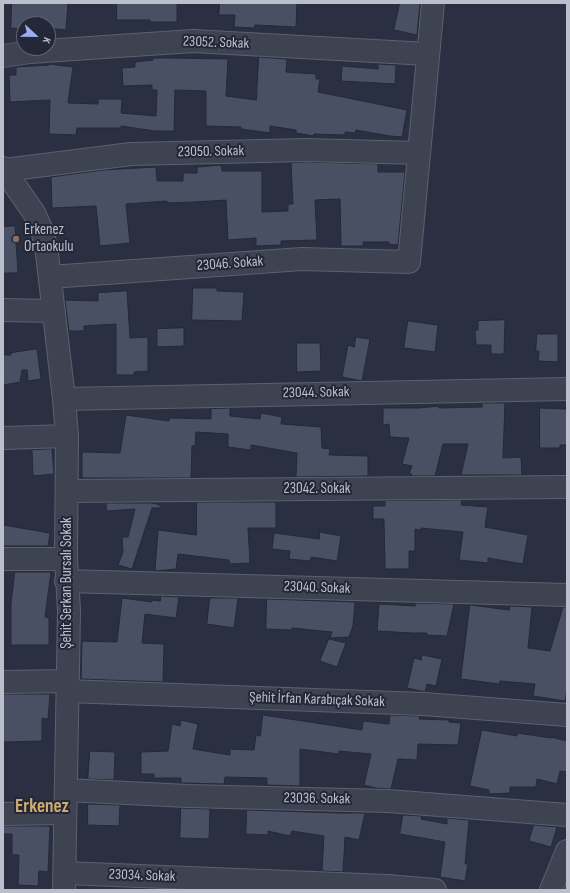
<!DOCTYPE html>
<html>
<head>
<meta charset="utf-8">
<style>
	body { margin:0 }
	#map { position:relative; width:570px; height:893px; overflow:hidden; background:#2a3042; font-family:"Sofia Sans Condensed",sans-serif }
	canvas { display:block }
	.frame { position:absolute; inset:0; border:4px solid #bbbfcc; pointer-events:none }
	.north { position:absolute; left:16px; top:16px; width:40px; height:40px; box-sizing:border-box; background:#232737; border:1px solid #606473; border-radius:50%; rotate:112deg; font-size:11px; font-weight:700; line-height:16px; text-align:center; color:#bbbfcc }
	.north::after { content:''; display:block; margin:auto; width:14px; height:18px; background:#9cadf0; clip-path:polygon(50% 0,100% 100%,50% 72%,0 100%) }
</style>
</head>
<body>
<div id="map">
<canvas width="570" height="893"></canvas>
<div class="frame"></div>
<div class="north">K</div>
</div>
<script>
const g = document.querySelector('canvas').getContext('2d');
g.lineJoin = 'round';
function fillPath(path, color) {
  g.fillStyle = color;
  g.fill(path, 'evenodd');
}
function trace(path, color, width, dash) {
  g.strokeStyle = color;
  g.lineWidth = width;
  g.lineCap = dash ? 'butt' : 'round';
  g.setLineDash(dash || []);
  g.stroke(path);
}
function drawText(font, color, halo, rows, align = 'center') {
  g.font = font + ' "Sofia Sans Condensed",sans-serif';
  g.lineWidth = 4;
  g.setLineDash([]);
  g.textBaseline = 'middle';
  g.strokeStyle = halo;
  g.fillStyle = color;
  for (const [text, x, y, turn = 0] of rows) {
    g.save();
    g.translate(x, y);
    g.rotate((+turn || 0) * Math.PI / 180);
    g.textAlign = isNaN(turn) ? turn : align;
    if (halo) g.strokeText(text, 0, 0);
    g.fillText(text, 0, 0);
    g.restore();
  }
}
const building = new Path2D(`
	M12,3H68L66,30L48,28V24H24V29L11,28Z
	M117,3H177V22H150V20H117Z
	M220,3H297L296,27L255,25V28L234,27L235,15H219Z
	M400,3H420L417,35L394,30Z
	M259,57L287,59L286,72L316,74V79H320L318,92L407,110L402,137L390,136L356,130L355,133L345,132V135L314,134V136L296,133V130L270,126V133L241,129V127L206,126V91L175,90L174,131H155L121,126V128H77L76,135L49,134L50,100L10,102L9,75H16V67L49,65V64L73,67L68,103L98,104V99H122L121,113L156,116L157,90H152V85L123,86L122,68L135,67V62L153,60V58H169L228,59L226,96L256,100Z
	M378,64L396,65L395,84L341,81L342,66L378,69Z
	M306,162L378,164V172H405L398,245L388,244L389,242H363V246H341L340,199L315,200L317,240L281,241V245L256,246V238L228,240L226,200L194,202L167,203V201L126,204L130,243L100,246L96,206L52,208L51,177L103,170L156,167L157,181H183V173H197V167L221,165L222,171H262V212L288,211V204H293L291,163Z
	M15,226L18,273H3V227Z
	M193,288H217V291L244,292L242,321L192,320Z
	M127,291L130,338L148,337V371L134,372V375H116V324L84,326V331H69L65,300L98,301V293Z
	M505,320L504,354H491V345H476L475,330H478V321Z
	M408,321L438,325L435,352L404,348Z
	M184,328V346L157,347V329Z
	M537,334H558V362L538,361L539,351H536Z
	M356,337L370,339L362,381L342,377L348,345L354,347Z
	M297,343H320L321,371L297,372Z
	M37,349L41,379L28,381L27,370H22L20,382L3,385V355H11V353Z
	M482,403H505L503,458L521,457L522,475H461L468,444H443L435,476H411L412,474H409L412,466L402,464L409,438L390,437L389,424L383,425V408H419L439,406V408L482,407Z
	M229,408H230V416L260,419L261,413L282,417L281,424L321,427L322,448L330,449L329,455L368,456V476L296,477L297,453L251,445V450L228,447V434L196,432L195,446H192L191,478H82V452L120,453L126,415L169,421V418L211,419V409Z
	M540,408L567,409V445H560V448H540Z
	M52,449L54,474L33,476L32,450Z
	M462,500L461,505L488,507L485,527L528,535L523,564L488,558V563L459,560L463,532L421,528V530L415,529V551H409V569H385L384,519H373V506H385V501Z
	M197,502H276V528H248L250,563L230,564L229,560L178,554L176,569L155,571L158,530L196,535Z
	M106,503H152L160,505V508H152L132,569L118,565L123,552L122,537H128L135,509L107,511Z
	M3,525L50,533L48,546H3Z
	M320,532L341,536L337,561L311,557L310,561L289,559L290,551L272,549L274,533L319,539Z
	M15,572H51L45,617L49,618V645H11V604Z
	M161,596L179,597L176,618L145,614L142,643L164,644L163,682L81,679L82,641L117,642L122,598L152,602V600L160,601Z
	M210,598H238L234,628L207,624Z
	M267,599L355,602L353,626L349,637L330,638L332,632L292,628L291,630L266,629Z
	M415,603L454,604L447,636L426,635L427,633H413L377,631L379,604L415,606Z
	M470,605L509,610L510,606L532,607L528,648L550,651L563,607H567V688L565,701L533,696L535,684L500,681L499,684L461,679Z
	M329,639L346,643L337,667L320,661Z
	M422,655L442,659L436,686L427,684L425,692L407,688L414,658L421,660Z
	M3,694H50L48,719L42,718V741L3,742Z
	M263,715L362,730L363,721L389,724L390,715L420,716L419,719L449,720V722L461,723L458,745L418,744L417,760L398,759L391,789L376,788L364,785L371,754L339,751V754L300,749V786L267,785V778L225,777L224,784L181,783V778H154V774H141V752L168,751L172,724L180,726L181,720L198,724L193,749L230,755V749L254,750L256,735L260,736Z
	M482,730L517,736V733L551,738V737L567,741V772L560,771L557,784L537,779L536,787H510V793L489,794V790L470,786Z
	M90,751L115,752L114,780L88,779Z
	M88,804L120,805L119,826L88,825Z
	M181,808L210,809L209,839L180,838Z
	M247,810L339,813H365L359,840L345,837L343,872L322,871L324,836L292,831L290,836L268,831V835L246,834Z
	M403,815L422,816L421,819L447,824V818L469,820L465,864H468L465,881L440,877L445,842L400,834Z
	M534,825L557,827L551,847L529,841Z
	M3,826H50L48,872L39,871L38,886L18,885L19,855H12V834H3Z`);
const minor = new Path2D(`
	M3,56L30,52L193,41L428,54
	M3,168L34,213L43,233L47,254L64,399L67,436L66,559L69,611L64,890
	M5,170L131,154L306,150L419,153
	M50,277L302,259L409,262L433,3
	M3,310L54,311
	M64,399L567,389
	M3,438L67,436
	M67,491L567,487
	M3,559H66
	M66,581L567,595
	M3,682L67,681
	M67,691L424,704L567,715
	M66,790L188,796L388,801L567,815
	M3,814L65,813
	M65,873L387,886L435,890
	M551,890L567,851`);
const markers = [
	[16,239,4,"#8d6e63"]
];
const streetNames = [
	["23052. Sokak",216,43,2],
	["23050. Sokak",211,152,-1],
	["23046. Sokak",230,264,-4],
	["23044. Sokak",316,393,-1],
	["23042. Sokak",317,489],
	["Şehit Serkan Bursalı Sokak",67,583,-90],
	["23040. Sokak",317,588,2],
	["Şehit İrfan Karabıçak Sokak",317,700,2],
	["23036. Sokak",317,799,1],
	["23034. Sokak",142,876,2]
];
const poiNames = [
	["Erkenez",24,230],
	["Ortaokulu",24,247]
];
const districtNames = [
	["Erkenez",42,807]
];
fillPath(building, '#495064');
trace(building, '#252939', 1);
trace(minor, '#5c606f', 24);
trace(minor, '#3e4352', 22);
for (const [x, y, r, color] of markers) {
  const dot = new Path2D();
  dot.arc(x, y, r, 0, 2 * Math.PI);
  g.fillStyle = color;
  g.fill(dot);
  trace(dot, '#232737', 1.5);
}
drawText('15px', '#bbbfcc', '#232737', streetNames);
drawText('15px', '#bbbfcc', '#232737', poiNames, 'left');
drawText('bold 19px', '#ceac74', '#232737', districtNames);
</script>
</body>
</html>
